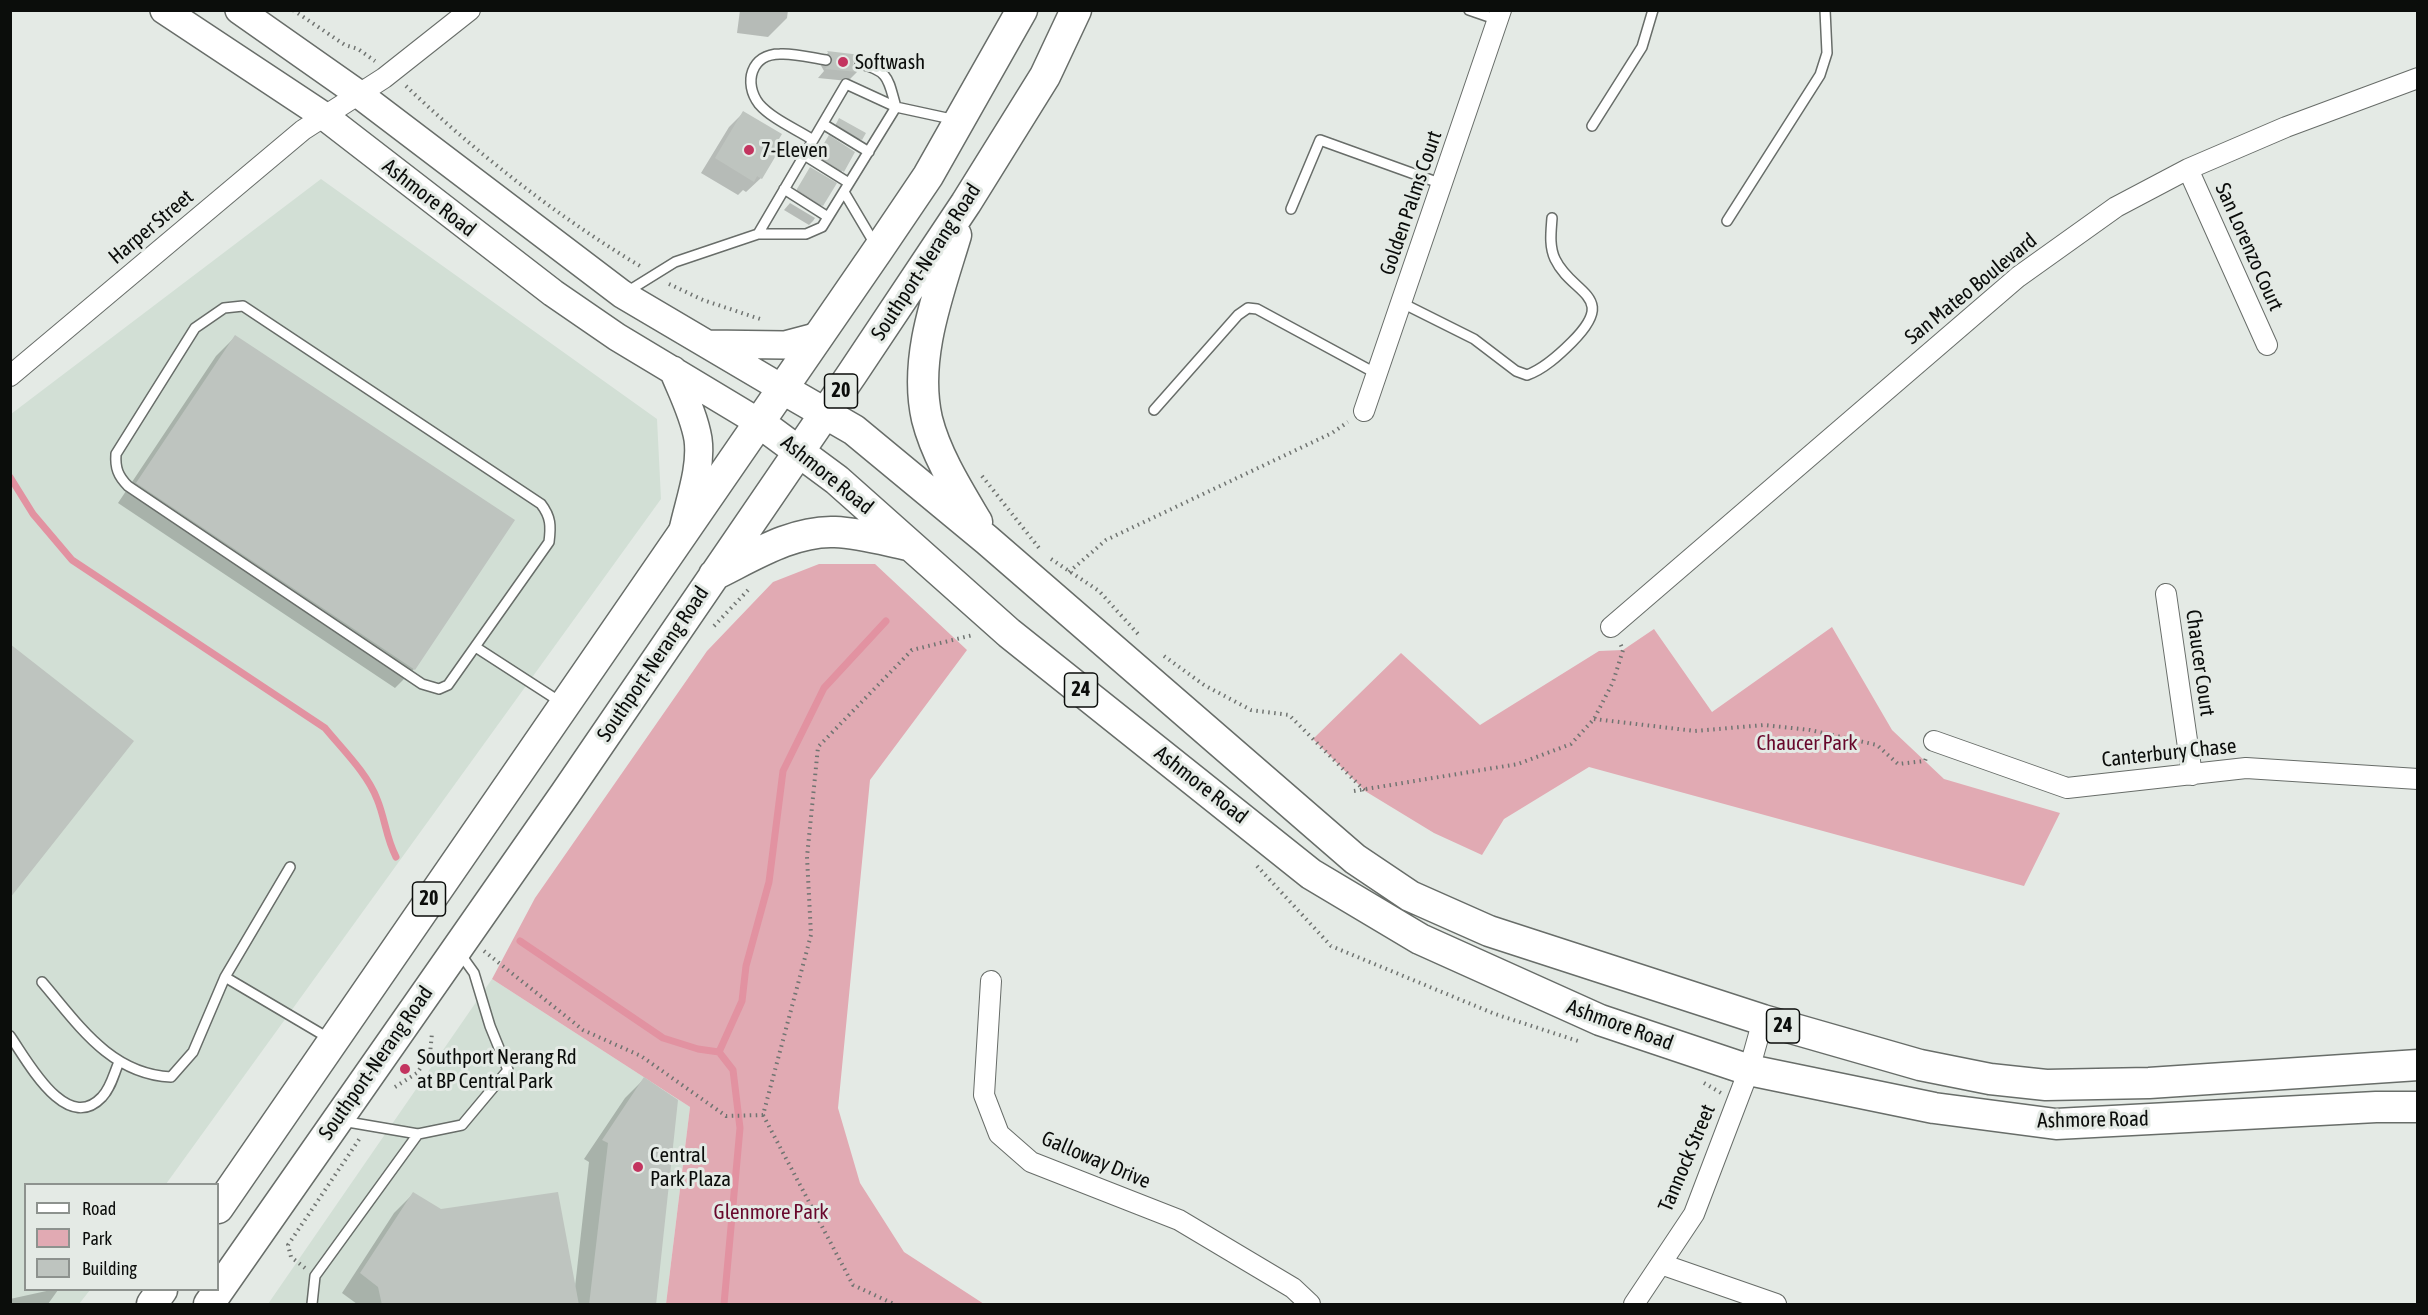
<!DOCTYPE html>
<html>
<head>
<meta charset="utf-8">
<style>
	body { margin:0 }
	#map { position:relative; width:2428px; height:1315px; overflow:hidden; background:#e4eae5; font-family:"Asap Condensed",sans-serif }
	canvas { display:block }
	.frame { position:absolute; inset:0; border:12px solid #0b0d0b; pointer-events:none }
	.legend { position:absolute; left:24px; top:1183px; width:195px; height:108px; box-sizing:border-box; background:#e4eae5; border:2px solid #8d928e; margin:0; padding:8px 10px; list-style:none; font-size:18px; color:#0b0d0b }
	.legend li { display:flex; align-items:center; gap:12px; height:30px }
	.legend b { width:30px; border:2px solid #8d928e }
</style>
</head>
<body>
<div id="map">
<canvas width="2428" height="1315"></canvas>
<div class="frame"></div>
<ul class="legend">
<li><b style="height:8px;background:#fff"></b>Road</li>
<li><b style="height:16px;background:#e1aab3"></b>Park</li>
<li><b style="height:16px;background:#bec4bf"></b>Building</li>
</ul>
</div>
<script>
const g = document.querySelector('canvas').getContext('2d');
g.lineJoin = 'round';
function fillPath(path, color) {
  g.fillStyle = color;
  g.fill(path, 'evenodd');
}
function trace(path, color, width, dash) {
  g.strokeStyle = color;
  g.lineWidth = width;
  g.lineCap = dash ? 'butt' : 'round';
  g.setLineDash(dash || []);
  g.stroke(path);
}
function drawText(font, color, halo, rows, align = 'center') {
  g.font = font + ' "Asap Condensed",sans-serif';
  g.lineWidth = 6;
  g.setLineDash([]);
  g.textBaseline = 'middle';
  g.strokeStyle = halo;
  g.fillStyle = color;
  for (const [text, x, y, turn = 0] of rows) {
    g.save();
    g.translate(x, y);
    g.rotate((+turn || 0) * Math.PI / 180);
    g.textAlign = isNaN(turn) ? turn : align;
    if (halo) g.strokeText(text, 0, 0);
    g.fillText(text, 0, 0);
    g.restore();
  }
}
const built = new Path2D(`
	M321,179L657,419L661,499L166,1184H26V1290H90L79,1304H11V414Z
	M492,979L690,1107L666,1304H268Z`);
const green = new Path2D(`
	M819,564H875L967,650L870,780L838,1108L860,1183L904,1252L984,1304H666L690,1107L492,979L535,898L707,651L773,582Z
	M1832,627L1892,730L1944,779L2060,813L2024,886L1589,767L1504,819L1482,855L1434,833L1365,791L1313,739L1401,653L1480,725L1599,651L1623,650L1654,629L1712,712Z`);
const shadow = new Path2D(`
	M740,10H788L787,18L768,37L737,33Z
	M828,53L858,56L852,63L857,72L848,81L818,78L824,71L819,62Z
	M743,113L761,178L746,192L743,190L738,195L701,173L729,127Z
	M840,119L861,139L857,143L833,128Z
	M829,137L842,171L838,175L814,160Z
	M811,169L822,205L818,209L794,194Z
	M790,203L815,218L813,221L809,225L784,210Z
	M235,337L414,669L395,688L118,503L216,356Z
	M644,1079L654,1304H357L342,1293L394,1213L413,1194L575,1287L589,1162L584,1159L625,1098Z
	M51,1290H58L48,1304H10V1299Z`);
const stream = new Path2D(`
	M10,477L33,514L72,560L325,728C343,750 367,773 377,799C385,818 386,838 396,857
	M520,941L663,1038L698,1049L719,1052L733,1070L740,1128L724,1304
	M719,1052L742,1001L746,966L769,882L783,771L824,688L886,621`);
const building = new Path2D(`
	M827,51L861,55L853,63L859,72L825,69L833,60Z
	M743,111L782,134L779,139L784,142L762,179L757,176L754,182L715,158Z
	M839,118L866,133L862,140L836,124Z
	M829,135L855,152L844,172L817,155Z
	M810,167L837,183L823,206L797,189Z
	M235,335L515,520L415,670L136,483Z
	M10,644L134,741L10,898Z
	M644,1077L678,1100L656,1305H589L608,1143L602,1140Z
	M413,1192L441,1209L558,1192L579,1305H382L378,1287L360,1273Z`);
const path = new Path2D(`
	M293,10L345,45L358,49L375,61
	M406,86C475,152 558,217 640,266
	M669,284L703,300L760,319
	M982,476L1039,548
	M1051,559L1099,591L1138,634
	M1069,572L1106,540L1332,433L1348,422
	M714,626L750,588
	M1164,656L1204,685L1251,710L1289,715L1365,791
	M1594,719L1695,731L1764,725L1810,730L1877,745L1898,764L1925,761L1926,758
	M1354,791L1518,764L1571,744L1594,719L1613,682L1623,650L1620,643
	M1257,866L1331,946L1495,1014L1581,1042
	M484,951L583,1030L641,1056L726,1116L763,1115L811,935L807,857L818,747L912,650L973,635
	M1704,1083L1721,1093
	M395,1087L417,1073L430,1054L432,1033
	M763,1115L853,1285L894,1304
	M305,1268L291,1257L288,1245L360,1138`);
const service = new Path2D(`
	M1469,10L1498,20
	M823,124L869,152
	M1592,126L1642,47L1653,10
	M813,140C796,129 772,119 759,104C743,83 751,54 780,54C795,53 812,58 826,60
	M804,155L849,183
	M784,189L828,217
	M844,192L876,246
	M1291,209L1320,140L1442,184
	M1727,221L1820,75L1827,53L1825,10
	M758,234H806L822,227L896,107C888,80 890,71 860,64
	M625,293L675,262L758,234L846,84L896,107L956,120
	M1402,303L1474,339L1516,371L1527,375C1544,369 1559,355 1572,342C1619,295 1572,295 1555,259C1549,246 1551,232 1552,218
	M243,306L541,504C551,517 551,526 549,542L448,685L439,689L422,684L128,486C118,476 115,468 116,454L195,328L224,308Z
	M1154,410L1238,315L1248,308L1257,309L1377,374
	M477,648L562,703
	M225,977L330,1039
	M42,982C78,1024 110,1074 171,1077L193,1052L225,977L290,867
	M10,1036C27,1060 66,1135 102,1097C111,1088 114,1073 119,1062
	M342,1121L418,1134L462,1125L508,1070L490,1026L474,973L459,952
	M312,1304L315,1276L418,1134`);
const minor = new Path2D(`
	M2188,169L2267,345
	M10,376L303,130L384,78L470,10
	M1364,411L1501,10
	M2166,594L2192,775
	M1611,627L2018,277L2116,207L2188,169L2286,127L2418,78
	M1934,741L2067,788L2246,768L2418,779
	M991,981L984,1095L999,1134L1031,1162L1179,1220L1293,1288L1310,1304
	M1661,1264L1776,1304
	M1634,1304L1694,1214L1749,1070L1763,1020`);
const secondary = new Path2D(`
	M164,10L324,116L553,293L617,337L760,423
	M239,10L360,95L622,294L783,389
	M707,344L785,345L819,336
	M673,370C682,392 694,415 698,439C702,468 689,502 683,530`);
const primary = new Path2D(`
	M956,235C939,292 913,358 927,419C936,455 958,490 977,522
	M783,389L854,430L987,540L1355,859L1410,896L1489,931L1763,1020L1920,1065L1990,1079L2046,1085L2149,1083L2418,1065
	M760,423L837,480L1009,633L1311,874L1420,939L1600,1020L1749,1070L1934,1108L2056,1124L2376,1107H2418
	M714,575C751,557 793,530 835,532C860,533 884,540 908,545
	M218,1208L878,250L928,176L1022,10
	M152,1304L162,1290
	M209,1304L565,794L852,374L966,203L1045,76L1076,10`);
const markers = [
	[843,62,6,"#c3345f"],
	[749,150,6,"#c3345f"],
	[405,1069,6,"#c3345f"],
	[638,1167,6,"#c3345f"]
];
const shields = [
	[841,391,33],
	[1081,690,33],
	[429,899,33],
	[1783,1026,33]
];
const shieldNames = [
	["20",841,391],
	["24",1081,690],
	["20",429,899],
	["24",1783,1026]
];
const poiNames = [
	["Softwash",855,62],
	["7-Eleven",761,150],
	["Southport Nerang Rd",417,1057],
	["at BP Central Park",417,1081],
	["Central",650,1155],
	["Park Plaza",650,1179]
];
const streetNames = [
	["Ashmore Road",429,198,38],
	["Golden Palms Court",1411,203,-71],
	["Harper Street",151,227,-40],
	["San Lorenzo Court",2249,247,66],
	["Southport-Nerang Road",926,262,-57],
	["San Mateo Boulevard",1971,289,-39],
	["Ashmore Road",827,475,39],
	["Chaucer Court",2200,663,82],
	["Southport-Nerang Road",653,664,-56],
	["Canterbury Chase",2169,753,-6],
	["Ashmore Road",1201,785,38],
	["Ashmore Road",1620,1025,20],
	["Southport-Nerang Road",376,1063,-55],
	["Ashmore Road",2093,1120,-1],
	["Tannock Street",1687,1158,-67],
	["Galloway Drive",1096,1160,23]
];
const parkNames = [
	["Chaucer Park",1807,743],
	["Glenmore Park",771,1212]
];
fillPath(built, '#d2dfd5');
fillPath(green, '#e1aab3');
fillPath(shadow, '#0003');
trace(stream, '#e292a1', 7);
fillPath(building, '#bec4bf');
trace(service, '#686d69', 12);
trace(minor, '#686d69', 22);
trace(secondary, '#686d69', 30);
trace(primary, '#686d69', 33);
trace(path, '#707471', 4, [1.5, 4.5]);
trace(service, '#fff', 9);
trace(minor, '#fff', 20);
trace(secondary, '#fff', 27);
trace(primary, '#fff', 30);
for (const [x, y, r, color] of markers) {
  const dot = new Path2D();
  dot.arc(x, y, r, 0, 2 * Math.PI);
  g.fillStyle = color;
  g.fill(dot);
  trace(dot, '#e4eae5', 2);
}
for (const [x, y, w] of shields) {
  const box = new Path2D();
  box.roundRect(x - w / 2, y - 17, w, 34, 4.5);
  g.fillStyle = '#e4eae5';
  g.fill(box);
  trace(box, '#0b0d0b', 1.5);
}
drawText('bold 20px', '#0b0d0b', null, shieldNames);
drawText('21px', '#0b0d0b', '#e4eae5', poiNames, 'left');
drawText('21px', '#0b0d0b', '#e4eae5', streetNames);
drawText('21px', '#68072b', '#e4eae5', parkNames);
</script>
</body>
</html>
